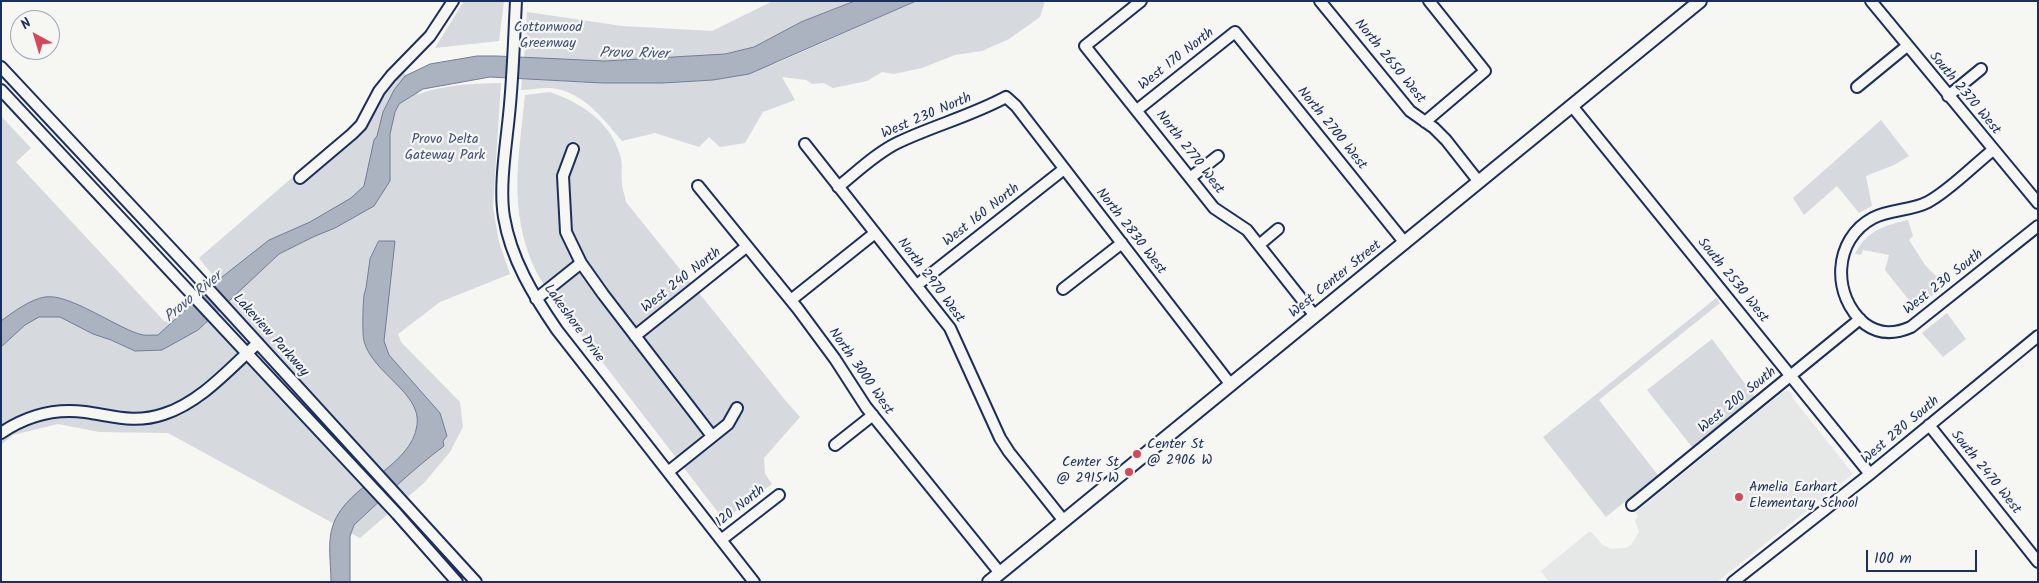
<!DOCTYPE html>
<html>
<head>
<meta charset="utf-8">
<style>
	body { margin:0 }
	#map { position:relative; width:2039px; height:583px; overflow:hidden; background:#f6f6f2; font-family:Kalam,sans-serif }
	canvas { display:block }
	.frame { position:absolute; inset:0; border:2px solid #1b2f5e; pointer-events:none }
	.north { position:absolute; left:10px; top:10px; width:50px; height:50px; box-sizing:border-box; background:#f6f6f2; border:1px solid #9ea6b7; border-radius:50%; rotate:321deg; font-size:14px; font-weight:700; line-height:20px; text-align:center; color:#1b2f5e }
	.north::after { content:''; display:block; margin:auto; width:18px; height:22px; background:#d1495b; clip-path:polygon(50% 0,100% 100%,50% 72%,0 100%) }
	.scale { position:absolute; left:1866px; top:550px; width:111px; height:22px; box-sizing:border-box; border:2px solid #1b2f5e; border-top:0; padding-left:6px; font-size:15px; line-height:18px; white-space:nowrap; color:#1b2f5e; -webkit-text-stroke:4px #f6f6f2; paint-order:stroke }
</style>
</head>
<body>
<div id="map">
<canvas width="2039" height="583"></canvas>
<div class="frame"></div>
<div class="north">N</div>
<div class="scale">100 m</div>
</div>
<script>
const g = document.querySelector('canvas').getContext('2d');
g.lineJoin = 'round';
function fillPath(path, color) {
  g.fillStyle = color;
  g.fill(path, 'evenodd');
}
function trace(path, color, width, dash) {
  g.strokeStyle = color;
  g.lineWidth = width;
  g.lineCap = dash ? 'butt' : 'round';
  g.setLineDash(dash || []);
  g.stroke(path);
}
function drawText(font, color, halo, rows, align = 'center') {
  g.font = font + ' Kalam,sans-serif';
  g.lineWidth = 4.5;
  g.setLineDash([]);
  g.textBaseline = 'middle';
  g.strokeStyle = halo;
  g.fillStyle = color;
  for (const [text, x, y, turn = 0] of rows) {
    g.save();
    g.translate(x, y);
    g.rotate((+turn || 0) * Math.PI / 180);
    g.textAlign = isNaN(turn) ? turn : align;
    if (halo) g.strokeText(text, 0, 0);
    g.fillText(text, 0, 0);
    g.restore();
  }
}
const built = new Path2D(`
	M1784,391H1789L1793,394L1792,397L1853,474L1717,582H1549L1541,571L1590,531L1603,545L1611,549L1626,548L1631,545L1639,532L1635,520L1638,517L1636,512Z`);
const green = new Path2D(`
	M464,1H504L499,41L435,48Z
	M773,1H855L801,22L754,47L725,54L605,61L524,58L527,12L622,26L712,31Z
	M916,1H1045L1040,17L1009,39L982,51L955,55L922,68L894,74L882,72L867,81L833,88L824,83L812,84L806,80L782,77L795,100L763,112L745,143L720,147L709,137L699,147L655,133L622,141C604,120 586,95 557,89C546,86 532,90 521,90L522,79L603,83H662L713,80L777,63Z
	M401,69L419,91L417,95C444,84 473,84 501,83L493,207L499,242L510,274L440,302L398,334L401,342L460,402L463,427L450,452L424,483L360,538L168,433L99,432L58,424L13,435L1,445V116L31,148L16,162L165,322L215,278L199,258L373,108L381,94Z
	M550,92C581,103 610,121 620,155C623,163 621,174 622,183C622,189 625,195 626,202L785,400L800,417L764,458L765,474L772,484L724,520L550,294C544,285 538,276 534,267C508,209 519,156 525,95Z
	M1881,120L1909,156L1894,165L1866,176L1872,206L1859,213L1837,186L1804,215L1793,198Z
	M1908,220L1913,236L1909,240L1925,265L1945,285L1916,309L1885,270L1889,255L1863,250L1861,255L1855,254C1866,231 1885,225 1908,220Z
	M1716,298L1720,303L1599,400L1658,475L1606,517L1543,437Z
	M1947,313L1966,339L1943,357L1922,333Z
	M1712,339L1755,397L1692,447L1647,390Z`);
const water = new Path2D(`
	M855,1H916L749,74L713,80L662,83H603L490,77L423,89L399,104L395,112L390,134V181L374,206L335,228L313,237L279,254L198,330L162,350L135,351L111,340L93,334L60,317H39L25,325L1,347V321C13,312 31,299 45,297C68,293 114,326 139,334C144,336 152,335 158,335L217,281L269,240L310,222L351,198L364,186L374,140L377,136L383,112L394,90L405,76L430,64L477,56H497L605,61L725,54L754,47L801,22Z
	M379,241H395L384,341L389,355L440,413L447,436L443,441L444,446C412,470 383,498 354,525L350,536V582H331C331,564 327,541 333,525C347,484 412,467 417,425C422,393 372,373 364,341C362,334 363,302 364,295L366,288L370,259Z`);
const minor = new Path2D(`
	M516,1C514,39 513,77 509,115C506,146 499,187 504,217C511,259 533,295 557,330L754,582
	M1141,1L1085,46L1214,208L1247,230L1315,316
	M1320,1L1410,111L1434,128L1446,140L1479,182
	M1871,1L2038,203
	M1,67L192,271L476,582
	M1857,87L1907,46
	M1,90L397,514L457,582
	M1948,96L1981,69
	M1572,106L1870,474
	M1137,110L1235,32L1405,243
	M1425,122L1485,71L1429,1
	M805,144L950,328L1000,438L1009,452L1064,521
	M573,149L563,176L566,232L581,263L603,294L712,436
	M1993,150C1974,165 1949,191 1928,202C1911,211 1890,209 1873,218C1833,239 1831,296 1865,324C1880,335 1895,334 1911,327L2038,226
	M300,178L352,134L361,125L379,91L391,76L430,36L453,1
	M1190,178L1218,156
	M698,186L798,309L835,359L866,407L1000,573
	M838,187C857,172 875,154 897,143C932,126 971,116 1006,97L1016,106L1231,385
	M1259,245L1278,229
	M917,285L1064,169
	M1063,289L1122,243
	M536,299L581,263
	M791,300L875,233
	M635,336L746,247
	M1929,425L2038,562
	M1,433C26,416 54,408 85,412C114,416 134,424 164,414C201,402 229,369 258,343
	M835,445L873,415
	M668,472L728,424L737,408
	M1632,505L1860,319
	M721,540L779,495
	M1733,582L1870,474L2038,336`);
const major = new Path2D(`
	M989,582L1700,1`);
const markers = [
	[1137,454,5,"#d1495b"],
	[1129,472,5,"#d1495b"],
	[1739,497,5,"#d1495b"]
];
const parkNames = [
	["Cottonwood",548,29],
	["Greenway",548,45],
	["Provo Delta",445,141],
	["Gateway Park",445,157]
];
const streetNames = [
	["West 170 North",1177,60,-38],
	["North 2650 West",1389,62,51],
	["South 2370 West",1964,94,50],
	["West 230 North",927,117,-23],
	["North 2700 West",1331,129,51],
	["North 2770 West",1189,153,52],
	["West 160 North",982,216,-38],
	["North 2830 West",1130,232,52],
	["West Center Street",1336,280,-39],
	["West 240 North",682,281,-38],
	["North 2970 West",930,281,53],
	["South 2530 West",1732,281,51],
	["West 230 South",1944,283,-38],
	["Lakeshore Drive",573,324,54],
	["Lakeview Parkway",270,336,48],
	["North 3000 West",860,372,55],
	["West 200 South",1738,401,-39],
	["West 280 South",1901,431,-40],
	["South 2470 West",1985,473,51],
	["120 North",741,507,-38]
];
const poiNames = [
	["Center St",1147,446],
	["@ 2906 W",1147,462],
	["Center St",1119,464,"right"],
	["@ 2915 W",1119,480,"right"],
	["Amelia Earhart",1749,489],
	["Elementary School",1749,505]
];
const waterNames = [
	["Provo River",634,55,1],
	["Provo River",194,298,-40]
];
fillPath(built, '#e6e7e7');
fillPath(green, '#d6d9dd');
fillPath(water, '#abb2c0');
trace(water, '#717e99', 1);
trace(minor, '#1b2f5e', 14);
trace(major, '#1b2f5e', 16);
trace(minor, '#f6f6f2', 10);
trace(major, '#f6f6f2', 12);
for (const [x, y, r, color] of markers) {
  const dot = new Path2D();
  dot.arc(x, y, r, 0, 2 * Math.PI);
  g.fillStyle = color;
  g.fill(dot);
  trace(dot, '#f6f6f2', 2);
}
drawText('14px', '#405177', '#f6f6f2', parkNames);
drawText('14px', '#1b2f5e', '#f6f6f2', streetNames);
drawText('14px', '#1b2f5e', '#f6f6f2', poiNames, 'left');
drawText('italic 15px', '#46567b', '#f6f6f2', waterNames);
</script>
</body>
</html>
